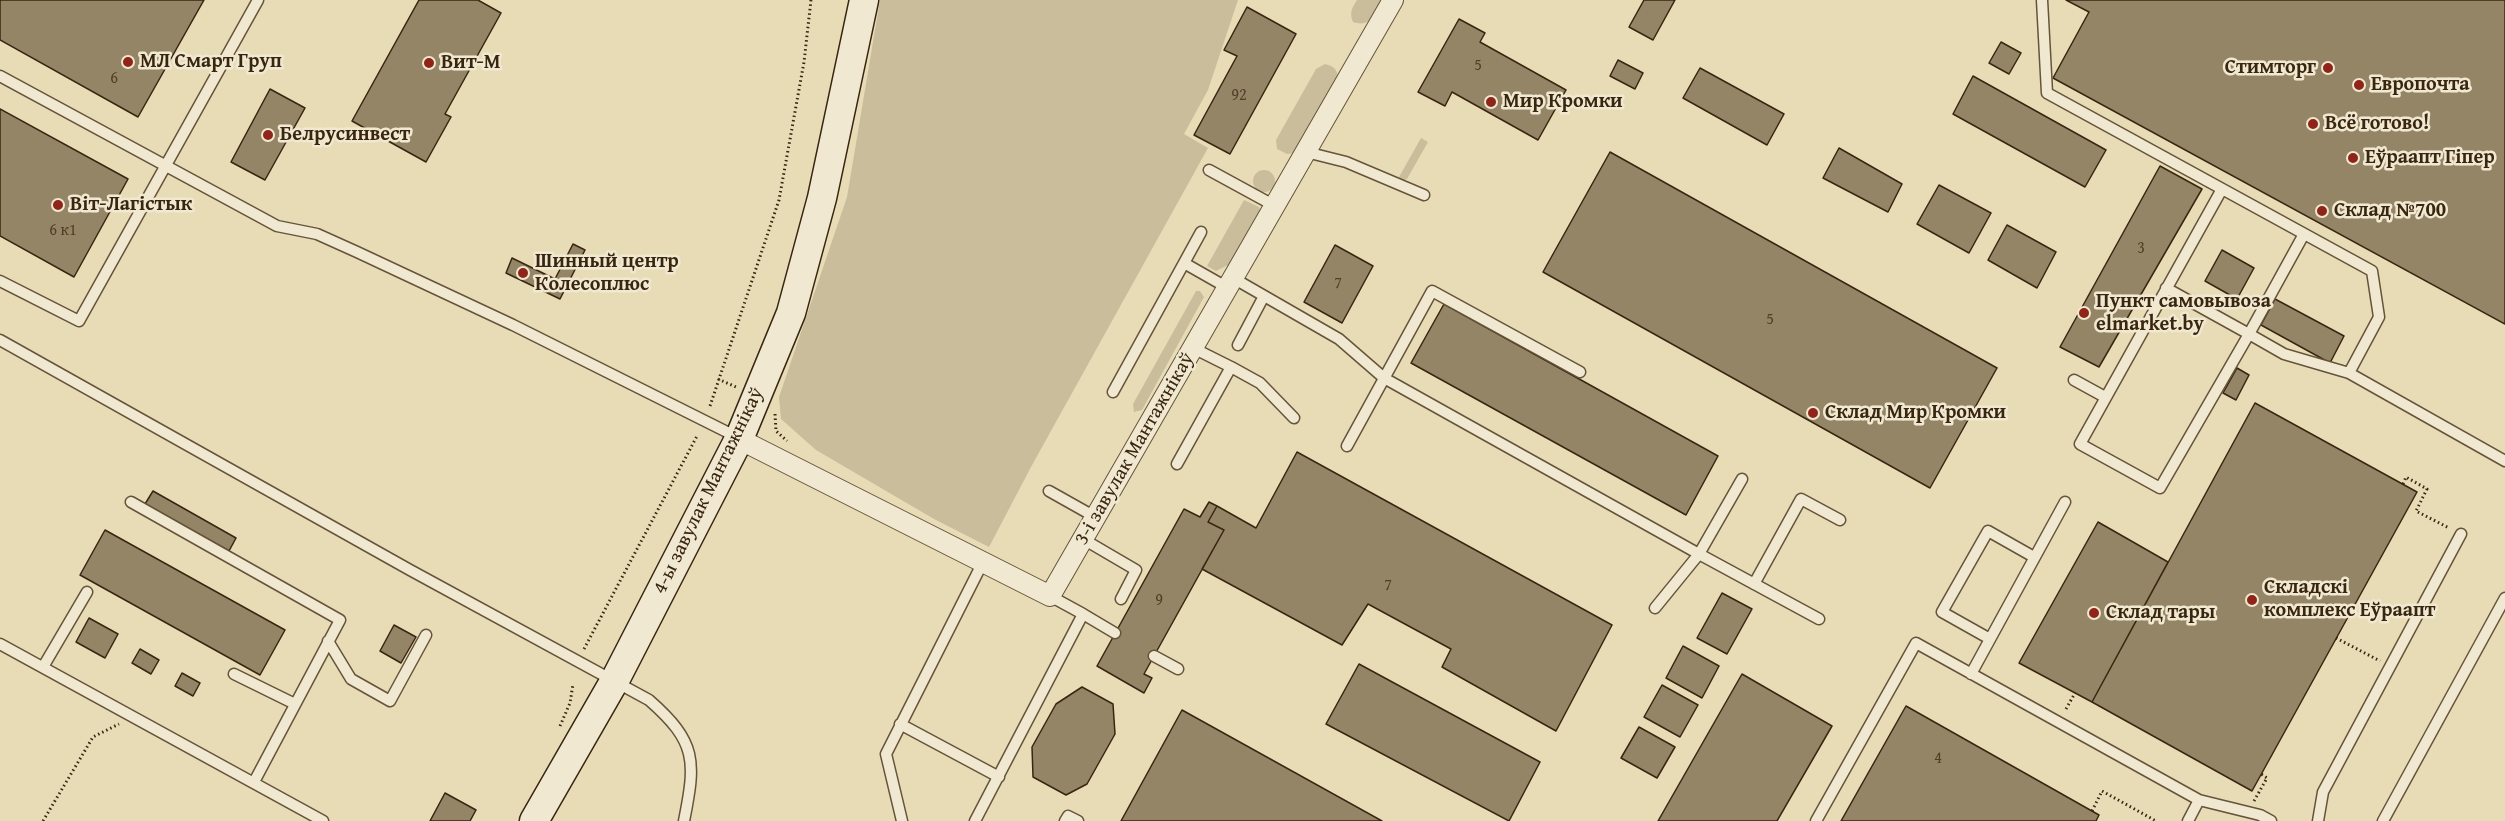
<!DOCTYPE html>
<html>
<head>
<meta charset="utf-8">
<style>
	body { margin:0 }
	canvas { display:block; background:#e8dcb7 }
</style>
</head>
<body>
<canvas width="2505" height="821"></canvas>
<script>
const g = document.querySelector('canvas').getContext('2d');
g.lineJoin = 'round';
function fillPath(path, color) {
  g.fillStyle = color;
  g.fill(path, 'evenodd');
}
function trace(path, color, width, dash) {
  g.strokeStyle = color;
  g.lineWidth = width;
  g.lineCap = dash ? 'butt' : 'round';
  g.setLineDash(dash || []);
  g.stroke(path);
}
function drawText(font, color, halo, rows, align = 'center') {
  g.font = font + ' "Gentium Book Plus",serif';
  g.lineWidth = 5;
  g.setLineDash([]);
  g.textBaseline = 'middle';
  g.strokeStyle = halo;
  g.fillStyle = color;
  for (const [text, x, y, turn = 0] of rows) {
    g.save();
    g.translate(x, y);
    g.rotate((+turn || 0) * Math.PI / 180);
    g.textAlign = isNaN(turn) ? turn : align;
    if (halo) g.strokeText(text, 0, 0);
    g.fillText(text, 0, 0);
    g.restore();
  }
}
const green = new Path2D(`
	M880,0H1238L1208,90L1184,134L1208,148L1031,467L989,547L934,519L816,450L781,419L779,397L847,197Z
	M1357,0H1382C1375,14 1371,28 1353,22C1349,13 1352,8 1357,0Z
	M1325,64C1333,66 1337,68 1338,78L1296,153L1287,154L1277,149L1276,140L1316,69Z
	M1421,138L1428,142L1407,179L1402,181L1399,177Z
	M1253 181a11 11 0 1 1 22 0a11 11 0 1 1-22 0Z
	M1244,200L1259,207L1261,212L1232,263L1216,271L1207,266Z
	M1196,291H1200L1204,297L1142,410L1134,412L1133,404Z`);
const building = new Path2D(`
	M0,0H204L138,117L0,40Z
	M419,0H478L501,13L445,114L451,117L426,162L352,121Z
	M1644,0H1675L1653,40L1629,27Z
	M2066,0H2505V324L2053,78L2089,12Z
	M1247,7L1296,34L1230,154L1194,135L1237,56L1224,50Z
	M1459,19L1485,33L1480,42L1566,90L1538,140L1452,92L1445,106L1418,92Z
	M2001,42L2021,53L2009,74L1989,63Z
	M1618,60L1643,73L1635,89L1610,76Z
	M1700,68L1784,114L1767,145L1683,98Z
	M1973,76L2106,150L2085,187L1953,114Z
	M270,89L305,108L265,180L231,162Z
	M0,109L128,179L74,277L0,236Z
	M1839,148L1902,184L1888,212L1823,178Z
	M1610,152L1997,368L1930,488L1543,272Z
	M2160,166L2202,189L2099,367L2060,347Z
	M1939,185L1991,213L1969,253L1917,224Z
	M2007,225L2056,252L2037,288L1988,260Z
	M573,244L585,250L560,299L506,273L512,258L555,279Z
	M1335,245L1373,266L1342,323L1304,302Z
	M2222,250L2254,268L2237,299L2205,281Z
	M2275,299L2344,336L2330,363L2261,325Z
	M1444,304L1718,456L1686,515L1411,363Z
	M2237,368L2249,375L2236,400L2223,393Z
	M2255,403L2417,492L2252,791L2092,702Z
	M1297,452L1612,625L1556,731L1442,667L1451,649L1368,604L1342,645L1202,569L1224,530L1208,522L1217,506L1256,528Z
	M153,491L236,538L229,551L145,504Z
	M1209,502L1217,506L1208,522L1224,530L1144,674L1152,678L1144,693L1097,666L1184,509L1200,517Z
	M2098,522L2168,562L2092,702L2019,663Z
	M105,530L285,630L260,675L80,575Z
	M1722,593L1752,609L1727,654L1697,638Z
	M89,618L118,634L105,658L76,642Z
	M394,625L416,637L401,663L380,651Z
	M1683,646L1719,666L1702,698L1666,678Z
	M140,649L159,660L151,674L132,663Z
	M1359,664L1540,762L1509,821L1326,724Z
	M182,673L200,683L193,696L175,686Z
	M1742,674L1832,726L1777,821H1658Z
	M1662,685L1698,705L1680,737L1644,717Z
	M1082,687L1113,704L1115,734L1087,784L1066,795L1033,777L1032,747L1056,704Z
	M1906,706L2099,815L2096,821H1841Z
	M1182,710L1382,821H1121Z
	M1639,727L1675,747L1657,778L1621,758Z
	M445,793L476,810L470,821H430Z`);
const path = new Path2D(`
	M718,379L736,387
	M710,406L779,200L804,62L811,0
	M775,414L776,431L787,441
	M2403,484L2406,477L2427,489L2416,511L2449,528
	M2336,638L2380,661
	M584,649L697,436
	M2066,709L2075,693
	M560,726L570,703L573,684
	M2254,801L2267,778L2261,774
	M2092,811L2102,791L2156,821
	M43,821L93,737L119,724`);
const lane = new Path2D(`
	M2042,0L2047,93L2372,271L2379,317L2349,373L2505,461
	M0,76L277,226L317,234L357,252L513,325L739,438
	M1306,152L1346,162L1424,195
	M1209,170L1275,206
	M2222,189L2080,444L2160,488L2249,334L2284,354L2349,373
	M1184,263L1201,232
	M1233,278L1339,339L1384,378L1699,554L1742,479
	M0,281L79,321L258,0
	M2166,288L2249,334L2304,234
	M0,340L410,570L649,700C697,742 696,761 684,821
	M1238,345L1264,296
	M1193,348L1231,367
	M2074,380L2105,397
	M1113,392L1184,263L1228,288
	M1347,446L1432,291L1580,372
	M1177,464L1231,367L1260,383L1294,418
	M1049,491L1097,518
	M131,502L340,620L254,782
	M1083,539L1136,570L1121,599
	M1754,584L1801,499L1840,520
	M1655,608L1699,554L1819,619
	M1083,614L1115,633
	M1990,639L1942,612L1988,531L2034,557
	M328,641L351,679L390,701L426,635
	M0,644L323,821
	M1154,656L1178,669
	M43,667L87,592
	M234,674L295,704
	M1971,674L2065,502
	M900,724L999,777
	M2199,800L2260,815L2271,821
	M902,821L886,754L984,560
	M975,821L1083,614L1050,596
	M1065,821L1068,816L1078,821
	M1816,821L1916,643L2199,800L2188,821
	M2318,821L2323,792L2461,534
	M2383,821L2505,598`);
const street = new Path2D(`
	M739,439L1050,596L1393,0`);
const secondary = new Path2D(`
	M534,821L615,680L739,439L791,313L822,198L864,0`);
const markers = [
	[128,62,6,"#8f2418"],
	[429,63,6,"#8f2418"],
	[2328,68,6,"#8f2418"],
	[2359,85,6,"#8f2418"],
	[1491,102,6,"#8f2418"],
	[2313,124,6,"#8f2418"],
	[268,135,6,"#8f2418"],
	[2353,158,6,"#8f2418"],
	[58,205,6,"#8f2418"],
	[2322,211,6,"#8f2418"],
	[523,273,6,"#8f2418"],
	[2084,313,6,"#8f2418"],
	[1813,413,6,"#8f2418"],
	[2252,600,6,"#8f2418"],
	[2094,613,6,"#8f2418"]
];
const numberNames = [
	["5",1478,66],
	["6",114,79],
	["92",1239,96],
	["6 к1",63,231],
	["3",2141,249],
	["7",1338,284],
	["5",1770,320],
	["7",1388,586],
	["9",1159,601],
	["4",1938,759]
];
const poiNames = [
	["МЛ Смарт Груп",140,62],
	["Вит-М",441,63],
	["Стимторг",2316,68,"right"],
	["Европочта",2371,85],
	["Мир Кромки",1503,102],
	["Всё готово!",2325,124],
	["Белрусинвест",280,135],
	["Еўраапт Гіпер",2365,158],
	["Віт-Лагістык",70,205],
	["Склад №700",2334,211],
	["Шинный центр",535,262],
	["Колесоплюс",535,285],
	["Пункт самовывоза",2096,302],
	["elmarket.by",2096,325],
	["Склад Мир Кромки",1825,413],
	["Складскі",2264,588],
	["комплекс Еўраапт",2264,611],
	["Склад тары",2106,613]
];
const streetNames = [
	["3-і завулак Мантажнікаў",1135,449,-60],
	["4-ы завулак Мантажнікаў",709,491,-64]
];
fillPath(green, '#cabd9b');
fillPath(building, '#948567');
trace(building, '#392611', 1.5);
trace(lane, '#65543a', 13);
trace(street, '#65543a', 22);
trace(secondary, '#392611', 31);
trace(path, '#392611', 3, [1.5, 3]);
trace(lane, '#f0e8d0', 10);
trace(street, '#f0e8d0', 20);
trace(secondary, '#f0e8d0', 28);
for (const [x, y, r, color] of markers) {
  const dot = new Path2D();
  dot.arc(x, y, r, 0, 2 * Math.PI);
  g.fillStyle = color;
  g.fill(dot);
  trace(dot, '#f0e8d0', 2);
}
drawText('16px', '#503e26', null, numberNames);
drawText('bold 20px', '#392611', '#f0e8d0', poiNames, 'left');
drawText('20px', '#392611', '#f0e8d0', streetNames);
</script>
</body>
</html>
